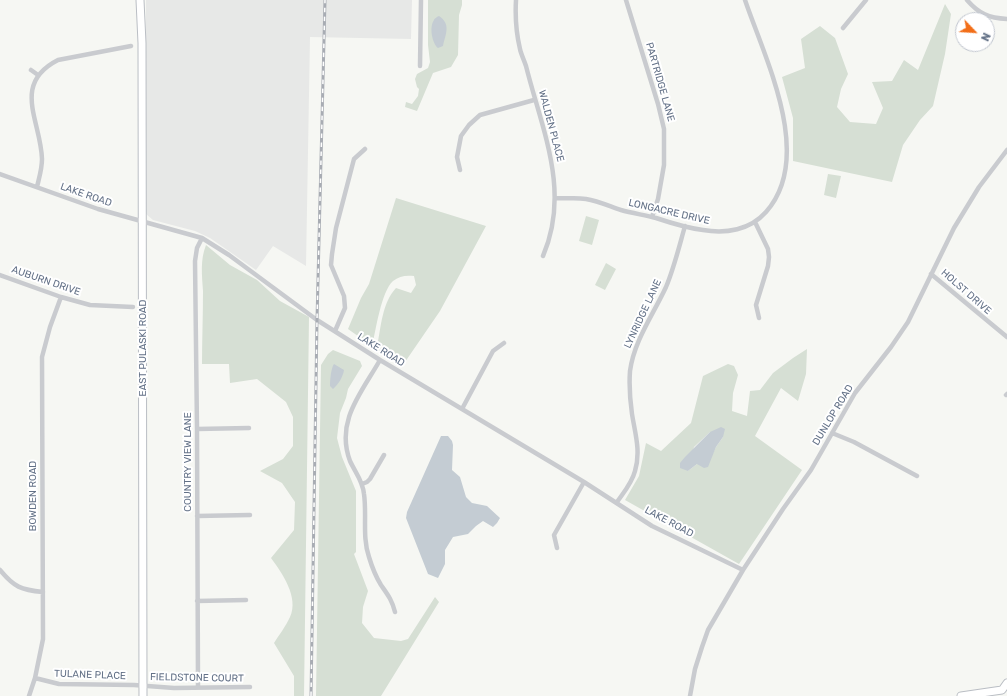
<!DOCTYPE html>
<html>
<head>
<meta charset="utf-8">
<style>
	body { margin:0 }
	#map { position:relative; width:1007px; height:696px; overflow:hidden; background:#f6f7f3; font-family:Rubik,sans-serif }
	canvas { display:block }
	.north { position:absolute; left:955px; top:12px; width:40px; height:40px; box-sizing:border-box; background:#fff; border:1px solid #c1c6cf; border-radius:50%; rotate:115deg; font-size:11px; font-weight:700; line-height:16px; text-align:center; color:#637187 }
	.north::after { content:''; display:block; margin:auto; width:14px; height:18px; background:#f26e18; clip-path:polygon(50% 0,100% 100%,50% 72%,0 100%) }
</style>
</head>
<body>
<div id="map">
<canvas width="1007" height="696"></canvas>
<div class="north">N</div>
</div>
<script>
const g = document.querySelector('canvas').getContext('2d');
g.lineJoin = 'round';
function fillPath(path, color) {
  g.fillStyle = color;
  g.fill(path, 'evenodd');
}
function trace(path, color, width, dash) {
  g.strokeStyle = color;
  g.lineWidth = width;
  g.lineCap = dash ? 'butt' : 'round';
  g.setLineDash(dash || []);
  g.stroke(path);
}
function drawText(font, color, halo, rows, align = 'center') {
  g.font = font + ' Rubik,sans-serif';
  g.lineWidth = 4;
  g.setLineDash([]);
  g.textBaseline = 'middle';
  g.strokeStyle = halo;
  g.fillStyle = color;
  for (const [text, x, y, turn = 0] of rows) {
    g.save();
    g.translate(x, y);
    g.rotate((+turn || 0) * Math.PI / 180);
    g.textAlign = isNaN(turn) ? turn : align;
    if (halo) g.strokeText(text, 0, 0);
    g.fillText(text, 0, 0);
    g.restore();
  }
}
const built = new Path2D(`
	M146,0H412L411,39L310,37L306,266L273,246L256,270L210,238L195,231L153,220L146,214Z`);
const green = new Path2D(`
	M428,0H462V5L459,15L458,55L451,67L433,73L417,111L405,107L406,102L412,104L418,96L419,89L417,87L415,79L417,74L428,68L430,62L428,45Z
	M945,4L951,14L945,54L933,106L920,120L903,145L892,182L793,161V118L782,77L805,68L801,39L820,26L835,38L848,74L841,89L837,107L850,122L876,124L883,108L872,82L892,81L904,60L918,70Z
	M828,174L841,176L836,198L824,195Z
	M396,198L486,226L440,311L405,362H401L377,350V347C381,327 382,303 396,288L411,293L416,285L414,276C406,275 399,276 393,281C381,292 376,330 372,346L348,329L361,298L369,284Z
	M586,216L599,220L592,245L579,241Z
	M206,245L230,265L257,280L280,301L309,317L304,696H294V676L274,643C279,635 286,626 290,617C299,597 282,573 271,558L294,530L295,502L282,483L260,471L283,459L293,446V417L286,402L257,379L230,383L229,364H202C202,340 203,316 203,291C202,275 200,260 206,245Z
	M606,263L616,269L605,290L595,285Z
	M807,349L806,374L798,401L781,388L755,436L802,470L739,564L625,500L639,476L646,443L661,451L691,423L703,376L728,364L734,366L738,375L733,393L732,411L747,416L750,391L760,390L773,373L793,358ZM710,432L723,437L716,447L713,453L700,464H697L688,471L694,447Z
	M333,350L360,361L362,366L348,389L346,398L340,413L337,438L342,457L356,491V552L354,554L368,591L363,607L362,623L374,638L401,641L408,639L435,597L439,602L381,696H316L321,365L328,354Z`);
const water = new Path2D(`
	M439,16C451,24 446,33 443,46L438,48C432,43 429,27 434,20C434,19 438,16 439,16Z
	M334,364L344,370C343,377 338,385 333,389L330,386C330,380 331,368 334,364Z
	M721,427L725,429L723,437L716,447L708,467L704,468L697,464L688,471L680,468V463L685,457L710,432Z
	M441,436H448L452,441L453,445L452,470L460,477L466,497L472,503L487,506L500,518L497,523L493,527L483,521L476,526L468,534L453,537L445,550V564L438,578L428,574L406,518L407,512Z`);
const street = new Path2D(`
	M516,0C515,17 516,32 520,49C521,54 524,60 526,66C542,130 571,191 543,256
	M626,0L658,104L664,129V165L658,199L652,217
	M967,0C979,14 989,18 1007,19
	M843,28L866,0
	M420,66L421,0
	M31,70L38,75
	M460,170L457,157L461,136L469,125L480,115L534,100
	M0,174L98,209L202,238L229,255L317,320L380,360L584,482L652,526L743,570
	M37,187C39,178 42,169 42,159C41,121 11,84 58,60L131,46
	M556,198C565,198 576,198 586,199C598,201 609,206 621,210C632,213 644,215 656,218C671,223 687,228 703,230C726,234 750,230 766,212C815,157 765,59 745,0
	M755,222L768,249L769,257L768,266L756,305L759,318
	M931,274L1007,337
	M0,275L61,297L90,305L133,307
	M335,331L345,308L344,296L331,265L332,254L336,228L354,159L365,149
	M380,360C362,392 335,421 350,461C355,472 363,481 364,494C367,515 362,537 369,557C372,567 376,577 381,585C388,595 392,600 395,612
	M1006,395L1007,394
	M462,409L493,351L504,343
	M197,429L249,428
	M832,433L854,442L917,476
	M362,484L367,482L370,479L384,455
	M617,502C624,492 632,483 635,471C641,451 635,433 632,414C630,400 629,385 630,371C634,341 653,315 666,287C674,268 679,247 685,226
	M197,516L250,515
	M557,548L554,535L584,482
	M0,570C14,587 21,590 43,592
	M197,601L246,600
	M35,678L59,684L134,685L174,688L250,687
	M198,687L197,429L195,261L197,248L202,238
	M29,696L35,678L43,639L42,357L50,327L61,297
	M690,696L695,669L702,647L708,630L743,570L783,509L811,470L855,393L891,347L908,322L954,228L979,187L1007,150`);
const secondary = new Path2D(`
	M140,0L142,43L143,696
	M961,696L1002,690L1007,683`);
const rail = new Path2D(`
	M311,696L317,320L325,0`);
const streetNames = [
	["PARTRIDGE LANE",660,82,74],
	["WALDEN PLACE",551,126,75],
	["LAKE ROAD",86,195,19],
	["LONGACRE DRIVE",669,212,13],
	["AUBURN DRIVE",46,281,19],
	["HOLST DRIVE",966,292,41],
	["LYNRIDGE LANE",643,314,-65],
	["EAST PULASKI ROAD",143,348,-90],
	["LAKE ROAD",381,350,32],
	["DUNLOP ROAD",833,415,-59],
	["COUNTRY VIEW LANE",188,462,-90],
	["BOWDEN ROAD",33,496,-90],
	["LAKE ROAD",669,522,28],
	["TULANE PLACE",90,675,2],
	["FIELDSTONE COURT",197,678,1]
];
fillPath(built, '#e7e8e7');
fillPath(green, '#d6dfd4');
fillPath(water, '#c4ccd3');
trace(secondary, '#babec4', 9);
trace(street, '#c9cbcf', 4.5);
trace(secondary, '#fff', 7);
trace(rail, '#a8acb3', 3);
trace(rail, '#fff', 1.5, [4.5]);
drawText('10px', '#637187', '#fff', streetNames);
</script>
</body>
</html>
